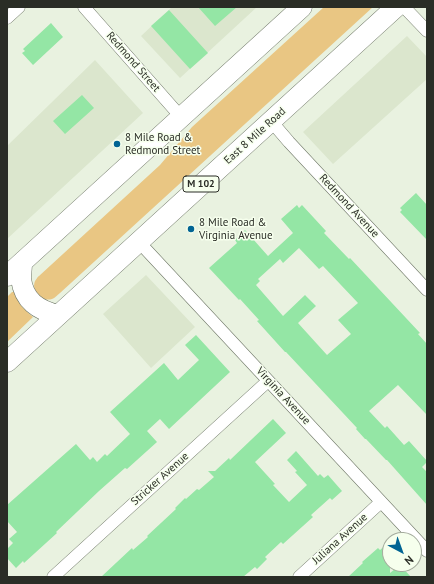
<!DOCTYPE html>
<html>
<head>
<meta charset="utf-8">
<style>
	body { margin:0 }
	#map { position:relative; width:434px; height:584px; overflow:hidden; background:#e9f2e0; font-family:"PT Sans",sans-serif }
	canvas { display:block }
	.frame { position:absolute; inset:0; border:8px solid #2a2d26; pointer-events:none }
	.north { position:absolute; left:382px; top:532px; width:40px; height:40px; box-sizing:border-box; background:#f6ffed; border:1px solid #a4ab9d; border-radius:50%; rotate:139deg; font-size:11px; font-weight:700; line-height:16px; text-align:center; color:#2a2d26 }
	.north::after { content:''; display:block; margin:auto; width:14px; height:18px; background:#016493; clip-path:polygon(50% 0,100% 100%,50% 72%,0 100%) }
</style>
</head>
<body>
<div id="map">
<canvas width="434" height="584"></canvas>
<div class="frame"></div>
<div class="north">N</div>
</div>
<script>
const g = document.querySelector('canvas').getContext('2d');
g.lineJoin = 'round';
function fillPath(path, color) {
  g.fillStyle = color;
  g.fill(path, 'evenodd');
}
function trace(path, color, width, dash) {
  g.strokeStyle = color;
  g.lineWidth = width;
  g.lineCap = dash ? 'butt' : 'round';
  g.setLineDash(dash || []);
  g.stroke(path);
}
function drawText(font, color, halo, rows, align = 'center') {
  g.font = font + ' "PT Sans",sans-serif';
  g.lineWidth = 3;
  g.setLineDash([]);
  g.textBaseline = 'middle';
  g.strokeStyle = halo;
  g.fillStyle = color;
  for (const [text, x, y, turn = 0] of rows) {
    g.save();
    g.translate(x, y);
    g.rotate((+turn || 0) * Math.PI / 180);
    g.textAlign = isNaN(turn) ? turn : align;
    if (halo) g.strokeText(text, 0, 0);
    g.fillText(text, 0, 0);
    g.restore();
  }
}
const built = new Path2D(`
	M172,7H257L180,78L141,36Z
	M407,36L427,57V79L333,164L303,132Z
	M95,60L143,113L7,239V146Z
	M146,275L195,327L151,368L103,314Z`);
const green = new Path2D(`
	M324,7H373L60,293C57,295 55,298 52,299C41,302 31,291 35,281C36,280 38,276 39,276L160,165L192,127Z
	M12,292H14C20,306 22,307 33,317L32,318L7,342V297Z`);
const building = new Path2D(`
	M198,7H237L215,26Z
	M169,10L208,53L190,69L151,26Z
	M51,23L63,37L33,65L22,53L25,51L23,49Z
	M82,95L94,108L65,134L53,121Z
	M416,193L427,205V240L400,212L402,210L400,208Z
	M297,205L299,208L302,205L326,231L324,233L349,259L350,258L420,333L418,334L427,344V415L398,385L369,411L385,428L387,426L404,445L409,441L427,461V462L422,467L427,472V505L387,460H386L366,439H365L356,429L357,428L286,352H285L257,321L259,320L240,299L239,300L209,268L237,243L235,240L245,230L268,256L293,233L281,219ZM299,248L319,269L323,266L358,303L338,320L351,334L327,355L298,323L316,306L305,295L283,316L256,285L260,281L258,279L280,259L283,263Z
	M196,335L230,372L169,429L160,419L147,431L157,442L127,469L125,468L99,491L56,532L57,533L24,563L23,561L16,568L7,558V549L13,543L9,539L17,532L7,521V505L76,444L90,460L93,457L97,462L105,454L107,456L130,434L110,412L164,363L178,380L199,360L185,345Z
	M273,419L286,433L255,462L275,484L273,485L289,502L307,485L295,472L297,471L287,460L296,451L318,476L320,474L324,478L328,475L342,491L332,500L330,498L311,515L313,517L283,544L281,542L265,557L267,559L257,569L255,567L243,577H101L132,548L133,550L148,537L147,536L176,509L175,508L185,498L186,499L197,489L199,490L214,477L208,471H215L229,458L230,460Z
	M390,541V573L400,565L411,577H348L363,563L362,562L378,548L380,550Z`);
const minor = new Path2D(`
	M84,7L181,117
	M404,7L427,31
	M7,18L19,7
	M271,121L289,142L427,290
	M139,242L427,551
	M53,577L268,381
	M299,577L381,502`);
const trunk = new Path2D(`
	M22,263C22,268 21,274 21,279C24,301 38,310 58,315
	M7,276L302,7
	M7,362L396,7`);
const markers = [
	[117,144,4,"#016493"],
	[191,229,4,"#016493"]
];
const shields = [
	[201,184,36]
];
const shieldNames = [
	["M 102",201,184]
];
const streetNames = [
	["Redmond Street",133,62,49],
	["East 8 Mile Road",255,136,-42],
	["Redmond Avenue",349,206,47],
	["Virginia Avenue",283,396,47],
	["Stricker Avenue",160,479,-42],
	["Juliana Avenue",340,539,-42]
];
const poiNames = [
	["8 Mile Road &",125,138],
	["Redmond Street",125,151],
	["8 Mile Road &",199,223],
	["Virginia Avenue",199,236]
];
fillPath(built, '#dbe6cd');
fillPath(green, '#e9c683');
fillPath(building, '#94e6a5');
trace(minor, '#6f7767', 13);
trace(trunk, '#6f7767', 21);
trace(minor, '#fff', 12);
trace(trunk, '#fff', 20);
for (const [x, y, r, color] of markers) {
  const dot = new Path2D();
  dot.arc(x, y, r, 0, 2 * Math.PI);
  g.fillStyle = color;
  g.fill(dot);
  trace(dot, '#f6ffed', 1.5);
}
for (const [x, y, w] of shields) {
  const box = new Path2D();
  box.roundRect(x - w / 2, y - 8, w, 16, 3);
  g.fillStyle = '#f6ffed';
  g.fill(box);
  trace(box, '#2a2d26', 1);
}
drawText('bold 10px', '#2a2d26', null, shieldNames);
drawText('11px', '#2a2d26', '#f6ffed', streetNames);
drawText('11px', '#2a2d26', '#f6ffed', poiNames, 'left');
</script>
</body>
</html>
